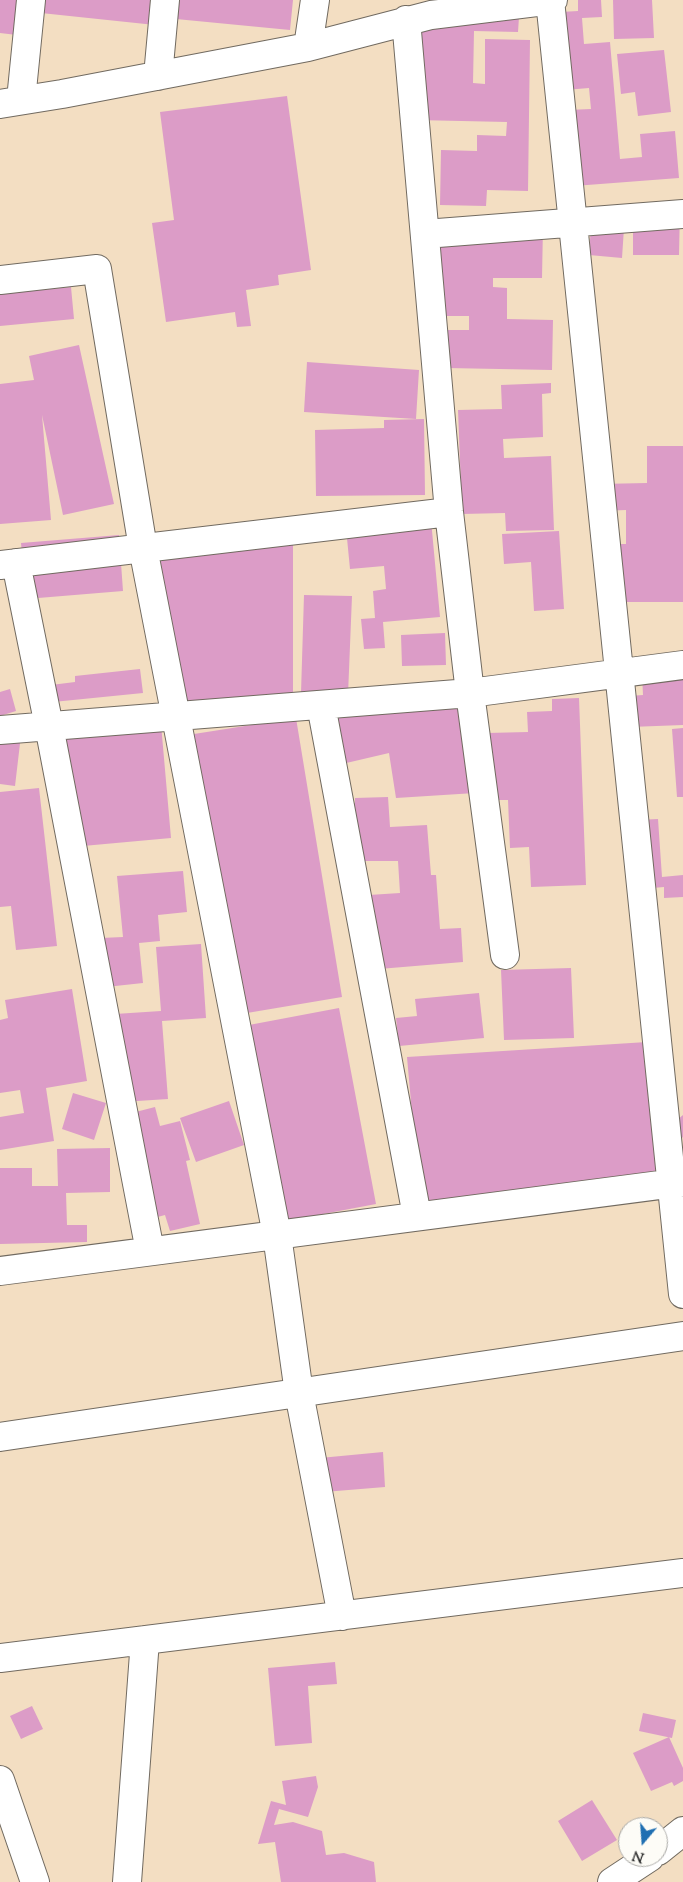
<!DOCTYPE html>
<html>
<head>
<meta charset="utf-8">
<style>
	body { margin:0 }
	#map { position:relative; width:683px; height:1882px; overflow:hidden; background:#f3dec2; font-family:"Sorts Mill Goudy",serif }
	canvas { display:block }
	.north { position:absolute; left:618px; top:1817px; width:50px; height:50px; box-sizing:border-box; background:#fdfcf7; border:1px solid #a9a8a5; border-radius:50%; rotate:198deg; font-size:14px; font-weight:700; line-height:20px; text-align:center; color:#2b2b2b }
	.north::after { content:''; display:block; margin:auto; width:18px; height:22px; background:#1f6fb2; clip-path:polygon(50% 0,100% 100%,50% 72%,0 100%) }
</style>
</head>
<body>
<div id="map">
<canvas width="683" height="1882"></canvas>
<div class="north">N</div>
</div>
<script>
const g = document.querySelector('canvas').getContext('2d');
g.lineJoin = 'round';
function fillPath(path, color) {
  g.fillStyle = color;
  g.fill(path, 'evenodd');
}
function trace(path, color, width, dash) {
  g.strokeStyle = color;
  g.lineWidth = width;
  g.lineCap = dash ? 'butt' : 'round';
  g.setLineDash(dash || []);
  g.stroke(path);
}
const building = new Path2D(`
	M0,0H20L17,35L0,33Z
	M42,0H158L155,25L41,13Z
	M178,0H293L290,30L176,19Z
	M578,0H601L602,17L582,18L584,44L610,42L620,159L642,157L640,134L675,131L679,178L574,186L568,110L591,109L589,88L565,90L543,13L578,11Z
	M613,0H652L654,38L614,39Z
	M418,7L519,17L518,32L474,31L473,83L485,84V39L530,40L528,191L487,190L486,206L440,205L441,150L477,151V135L506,136L507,122L416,120Z
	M664,50L671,112L638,116L635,92L621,94L617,54Z
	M287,96L311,270L278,275L279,285L246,290L251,326L237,327L235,312L166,322L152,223L174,220L160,112Z
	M680,209L679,255H633V224Z
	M435,224L543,226L542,278H493V287L507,288V319L553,320L552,370L447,368V330H469V316H442Z
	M591,226L624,228L622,258L589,255Z
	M71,287L74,319L0,326V294Z
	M79,345L114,504L63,515L42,415L51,520L0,524V384L34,380L29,356Z
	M307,362L419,370L416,419L304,412Z
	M551,383V393L542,394L543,437L503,439L504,458L551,456L554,530L506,531L505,513L462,514L458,410L502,409L501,385Z
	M424,419L425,495L316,496L315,430L384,428V420Z
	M647,446H683V602H612L611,544H626V510L600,511V484L647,483Z
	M431,520L440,617L383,622L385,648L364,649L361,619L375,618L373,591L386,589L384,566L350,569L346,528Z
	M559,531L564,609L534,611L531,562L504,564L502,534Z
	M119,535L123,591L26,599L21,543Z
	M293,541V695L186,707L169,618L166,594L153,555Z
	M304,595L352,596L348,695L301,693Z
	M445,633L446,665L402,666L401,635Z
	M140,669L143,693L53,702L51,685L75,682V676Z
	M683,672V725L630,727L629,696L643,695L642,674Z
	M10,689L16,711L0,716V692Z
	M579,698L586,885L531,887L529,847L510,848L508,800H490L487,733L528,732L527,712L552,711V699Z
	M461,704L475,793L396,798L389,753L342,764L331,711Z
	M0,716L23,718L15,786L0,784Z
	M296,718L342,997L241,1014L194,734Z
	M161,724L171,838L72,847L62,733Z
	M683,728V797H677L672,729Z
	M39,788L57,946L16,950L11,906L0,907V792Z
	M388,797L390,827L427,825L431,875H436L440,929L461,928L463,962L379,969L369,895L400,893L398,861H359L344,803H355V798Z
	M658,819L662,877L683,875V897L664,898V887L641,889L637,820Z
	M183,871L187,912L158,915L160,941L139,943L143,983L106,987L101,938L123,937L117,876Z
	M201,944L206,1018L162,1021L168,1099L122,1102L115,1014L161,1011L156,947Z
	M571,968L574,1038L504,1040L501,970Z
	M72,989L87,1081L46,1088L54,1141L0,1150V1117L24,1113L20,1090L0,1093V1020L8,1018L5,1000Z
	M479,993L484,1038L399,1046L396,1018L417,1016L415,999Z
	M339,1008L376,1204L286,1221L249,1025Z
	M647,1042L661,1173L420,1204L407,1057Z
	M73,1093L106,1103L94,1140L62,1129Z
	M229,1101L244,1145L196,1162L180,1118Z
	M155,1107L160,1126L180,1121L190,1160L186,1161L200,1224L170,1231L165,1215L150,1219L124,1115Z
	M683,1115V1138L671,1125Z
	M110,1148V1192L66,1193L67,1225H87V1242L0,1244V1168H32V1186H58L57,1149Z
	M383,1452L385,1487L324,1492L320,1458Z
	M335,1662L337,1684L308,1686L312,1743L275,1746L268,1668Z
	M32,1706L43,1729L21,1739L10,1716Z
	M643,1713L676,1720L672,1738L639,1731Z
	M669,1737L683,1768V1781L674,1786L672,1782L651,1791L633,1753Z
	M316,1776L318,1787L308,1817L279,1809L274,1825L293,1822L322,1831L326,1855L344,1853L374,1862L376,1882H281L275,1842L258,1844L271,1801L286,1805L282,1781Z
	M592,1800L617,1840L582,1861L558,1821Z`);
const minor = new Path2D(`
	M550,0L683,1294
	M406,20L449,512L470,693L505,955
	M308,47L315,0
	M158,76L165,0
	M21,100L31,0
	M0,104L62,94L308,47L431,15L553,0
	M425,234L683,214
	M0,280L97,269L143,548L277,1235L299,1393L342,1616
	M16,563L49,726L150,1251
	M0,565L449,512
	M321,705L417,1216
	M0,730L470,693L683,665
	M0,1271L683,1182
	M0,1437L683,1336
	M0,1658L683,1573
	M0,1780L35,1882
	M658,1851L683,1831
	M127,1882L145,1640
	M612,1882L650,1857`);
fillPath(building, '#dc9cc7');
trace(minor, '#716a60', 30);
trace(minor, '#fff', 28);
</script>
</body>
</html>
